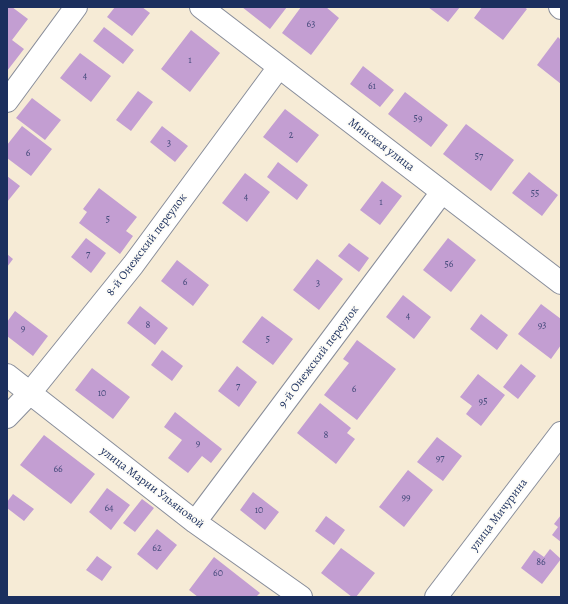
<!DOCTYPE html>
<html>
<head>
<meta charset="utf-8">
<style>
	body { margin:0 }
	#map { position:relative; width:568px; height:604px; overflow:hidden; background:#f6ebd6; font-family:Alegreya,serif }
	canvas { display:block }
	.frame { position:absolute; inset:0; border:8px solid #1b2f5e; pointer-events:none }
</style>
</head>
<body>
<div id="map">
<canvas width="568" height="604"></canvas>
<div class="frame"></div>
</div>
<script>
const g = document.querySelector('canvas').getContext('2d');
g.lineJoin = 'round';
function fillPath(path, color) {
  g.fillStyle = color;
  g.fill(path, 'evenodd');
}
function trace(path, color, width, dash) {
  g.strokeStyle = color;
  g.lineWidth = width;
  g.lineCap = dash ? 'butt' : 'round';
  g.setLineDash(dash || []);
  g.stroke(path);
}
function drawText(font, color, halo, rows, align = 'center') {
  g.font = font + ' Alegreya,serif';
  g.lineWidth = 3.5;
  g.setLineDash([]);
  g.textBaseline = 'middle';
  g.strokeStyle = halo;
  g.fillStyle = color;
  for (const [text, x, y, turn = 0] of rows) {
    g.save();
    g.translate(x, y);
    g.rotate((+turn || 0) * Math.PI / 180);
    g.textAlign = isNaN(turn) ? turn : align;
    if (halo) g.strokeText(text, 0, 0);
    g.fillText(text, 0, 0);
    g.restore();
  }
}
const building = new Path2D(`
	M7,7H12L28,19L12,40L24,49L7,71Z
	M115,7H142L150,13L132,36L107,17Z
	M242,7H287L270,29Z
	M301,7H326L339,18L311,55L282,33Z
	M428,7H460L448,22Z
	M482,7H524L527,9L503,40L474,18Z
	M104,27L134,50L123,64L93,41Z
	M191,30L220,53L190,92L161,69Z
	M558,37L561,40V84L537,65Z
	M80,53L111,76L91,102L60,78Z
	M363,66L394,90L380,107L350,84Z
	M138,91L153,102L131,131L116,120Z
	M405,92L448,125L431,147L388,114Z
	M32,98L61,120L45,140L16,118Z
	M285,109L319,135L297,163L263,137Z
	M466,124L514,160L491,191L443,154Z
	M22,126L52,149L31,176L7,158V145Z
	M162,126L188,146L175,162L150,142Z
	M278,162L308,185L297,200L267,177Z
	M529,172L558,195L542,216L512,193Z
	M245,173L270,192L247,222L222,203Z
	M7,176L20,186L7,202Z
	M382,181L402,196L380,225L360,210Z
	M99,188L137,217L126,231L133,236L120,254L79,223L87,212L83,209Z
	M86,238L106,253L91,273L71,257Z
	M448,238L476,260L451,292L423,270Z
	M349,243L369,258L359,272L338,256Z
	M7,254L13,259L7,267Z
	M317,259L343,279L319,310L293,290Z
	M177,260L209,285L193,306L161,281Z
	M403,295L431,317L414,339L386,317Z
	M541,304L561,319V345L551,359L518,334Z
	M140,306L168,328L155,345L127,323Z
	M15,311L48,336L33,356L7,336V322Z
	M481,314L508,335L497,350L470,329Z
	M262,316L293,339L273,365L242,342Z
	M357,340L396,369L357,420L324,395L349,363L343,359Z
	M162,350L183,366L172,381L151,365Z
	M521,364L536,376L518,399L503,387Z
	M237,366L257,382L239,407L218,391Z
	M92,368L130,397L113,419L75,390Z
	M478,374L505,395L481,426L466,414L472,406L460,397Z
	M320,403L351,428L347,433L355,439L336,464L297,433Z
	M175,412L222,449L211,463L202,456L188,473L168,458L182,440L164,427Z
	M44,435L95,474L71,504L20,465Z
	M437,437L462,456L443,481L417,462Z
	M408,470L433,490L404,527L379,507Z
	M107,488L130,505L111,530L89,512Z
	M253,492L279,512L265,530L240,510Z
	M13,494L34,509L24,521L7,508V502Z
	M142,499L154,508L135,532L123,523Z
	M561,515V542L552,535L558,527L554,524Z
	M326,516L345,530L334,545L315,531Z
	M157,529L177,545L157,570L137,554Z
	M341,548L375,573L356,597H352L321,573Z
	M550,549L561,559L542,584L521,568L534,550L544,557Z
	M97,556L112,567L102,581L86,570Z
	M214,557L260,593L256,597H198L189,590Z`);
const street = new Path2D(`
	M201,7L561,283
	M560,7L561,8
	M7,101L76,7
	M7,375L195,522L301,597
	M7,417L29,394L133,265L279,67
	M195,522L442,192`);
const secondary = new Path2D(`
	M436,597L561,433`);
const numberNames = [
	["63",311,25],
	["1",190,61],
	["4",85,77],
	["61",372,87],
	["59",418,119],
	["2",291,136],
	["3",169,144],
	["6",28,154],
	["57",479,157],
	["55",535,194],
	["4",246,198],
	["1",381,203],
	["5",108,220],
	["7",88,255],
	["56",449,265],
	["6",185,283],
	["3",318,284],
	["4",408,317],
	["8",148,326],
	["93",542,326],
	["9",23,329],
	["5",268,340],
	["7",238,387],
	["6",354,390],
	["10",102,394],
	["95",483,402],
	["8",326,436],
	["9",198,444],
	["97",440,459],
	["66",58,470],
	["99",406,498],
	["64",109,509],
	["10",259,511],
	["62",157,549],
	["86",541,563],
	["60",218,574]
];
const streetNames = [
	["Минская улица",381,145,37],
	["8-й Онежский переулок",147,245,-53],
	["9-й Онежский переулок",319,357,-53],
	["улица Марии Ульяновой",152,488,37],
	["улица Мичурина",499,515,-53]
];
fillPath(building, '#c39ed2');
trace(street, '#888d9a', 24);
trace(secondary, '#888d9a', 24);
trace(street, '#fff', 22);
trace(secondary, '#fff', 22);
drawText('10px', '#454b7b', null, numberNames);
drawText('12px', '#1b2f5e', '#fdfcf7', streetNames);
</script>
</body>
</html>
